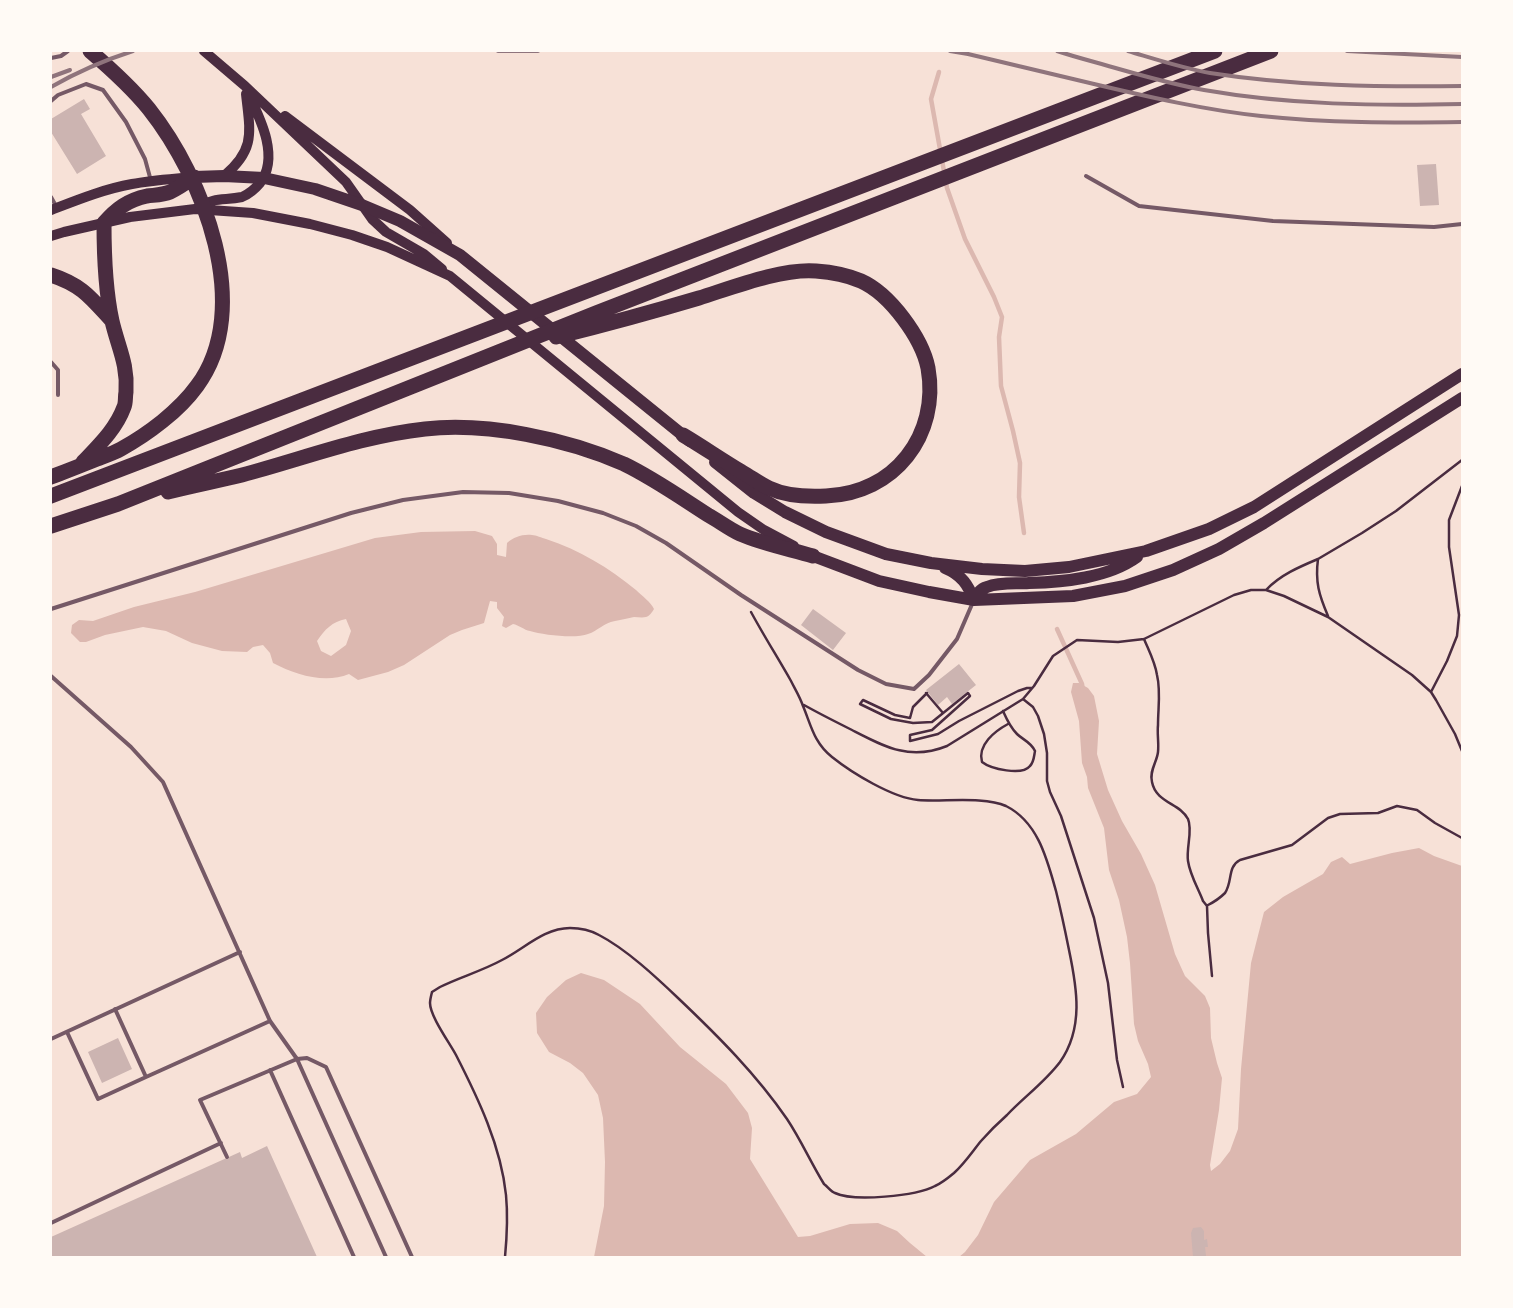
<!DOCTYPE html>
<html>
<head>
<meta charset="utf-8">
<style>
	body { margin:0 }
	#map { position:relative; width:1513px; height:1308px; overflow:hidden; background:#f7e1d7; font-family:Jost,sans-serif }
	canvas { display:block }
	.frame { position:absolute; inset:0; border:52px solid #fffaf5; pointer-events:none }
</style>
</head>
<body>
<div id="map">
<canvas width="1513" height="1308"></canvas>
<div class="frame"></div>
</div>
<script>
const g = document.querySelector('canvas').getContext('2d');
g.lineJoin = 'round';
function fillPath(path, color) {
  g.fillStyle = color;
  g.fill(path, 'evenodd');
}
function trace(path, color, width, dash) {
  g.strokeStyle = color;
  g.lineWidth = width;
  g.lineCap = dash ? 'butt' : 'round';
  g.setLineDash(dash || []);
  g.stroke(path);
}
const water = new Path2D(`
	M475,531L492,536L497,544V555L506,557L507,543C514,537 522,534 532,535C536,535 542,538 546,539C580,550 609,568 636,590C642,596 651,602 654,609C652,612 650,616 646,617C642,618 638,617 634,617C628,618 622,620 615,621C603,623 598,631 588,634C576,639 543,635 530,631C524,630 519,625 513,624L506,628L502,626L504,617L497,608V602L490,601L484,623L462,630L450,635L404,665L388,672L358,680L349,674C325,684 296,675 273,663L270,653L263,645L253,647L247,652L222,651L192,643L166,631L143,627L105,635L86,642H80L71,633L72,625L79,620L93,621L134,607L195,592L375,538L421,532ZM346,619L351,631L346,645L331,656L321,651L317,641C325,629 332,622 346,619Z
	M1073,683H1079L1088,688L1094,696L1099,721L1097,754L1108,790L1122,821L1141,854L1155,885L1175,954L1185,976L1205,996L1210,1008L1211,1038L1217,1063L1222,1078L1219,1110L1210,1165L1211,1171L1220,1164L1230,1151L1238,1129L1241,1069L1251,963L1264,912L1283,897L1323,874L1331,862L1342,857L1350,864L1392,853L1419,848L1434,856L1462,866V1257H959L965,1252L978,1235L994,1202L1030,1160L1076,1134L1114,1102L1137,1094L1151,1077L1148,1064L1138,1041L1134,1024L1130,963L1127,937L1119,900L1109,870L1104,828L1088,788L1087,777L1082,763L1079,721L1071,692Z
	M581,973L604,980L640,1004L680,1047L726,1084L748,1113L752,1128L750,1159L798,1237L810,1236L850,1224L878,1223L897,1231L910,1243L927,1257H594L604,1206L605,1162L603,1118L598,1095L583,1073L570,1063L549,1052L537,1033L536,1013L547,997L566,980Z`);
const stream = new Path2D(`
	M939,72L931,99L947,188L965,239L994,297L1002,317L999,337L1001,386L1013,431L1020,463L1019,497L1024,533
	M1057,629L1082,684L1083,690`);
const building = new Path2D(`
	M84,99L90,109L81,114L106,156L77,174L51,132V119Z
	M1436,164L1439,205L1420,206L1417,165Z
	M813,609L846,633L833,650L801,625Z
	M959,664L976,685L952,704L947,697L938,705L926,690Z
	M118,1038L132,1069L102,1083L88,1052Z
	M267,1146L317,1257H51V1237L240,1152L242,1158Z
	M1201,1227L1204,1231V1240L1207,1239L1208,1247H1205L1206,1256L1193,1257L1191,1233L1193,1228Z`);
const path = new Path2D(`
	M1318,559L1362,533L1396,511L1462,460
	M1266,590C1280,575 1299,567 1318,559C1315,582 1319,595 1328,616
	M1144,639C1149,651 1155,662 1157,675C1161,691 1158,708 1158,725C1157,734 1159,743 1158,752C1157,762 1149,771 1152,782C1156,803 1180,803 1188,819C1193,830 1186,848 1188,861C1190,875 1198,888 1203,901L1207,906L1208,933L1212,976
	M1431,692L1447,661L1457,636L1459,615L1449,547V520L1462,486
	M926,693L943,713
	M927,693L913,707L910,718L895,715L863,700L860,704L891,719L913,723L932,722L968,693L970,696L932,730L910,735V741L938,734L959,721L1018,691L1027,688H1032
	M1023,699L1033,707L1038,716L1044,734L1047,753V781L1050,792L1061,816L1094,918L1108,983L1117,1060L1123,1087
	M804,705C820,714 836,722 852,730C885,747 910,761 947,746L1023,699L1034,686L1053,656L1077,640L1118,642L1144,639L1234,595L1251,590H1266L1284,596L1328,617L1412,675L1431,692L1436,700L1455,734L1462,751
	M1003,711C1007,720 1010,727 1017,734C1023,740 1031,742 1035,751C1034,756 1034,762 1030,766C1022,776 991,769 982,762C977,745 995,731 1008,724
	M1208,905C1214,902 1220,898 1225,893C1233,881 1227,867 1240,860L1292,845L1328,818L1340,814L1378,813L1397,806L1417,810L1435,823L1462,838
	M505,1257C507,1236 508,1216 506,1195C501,1146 478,1098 456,1055C449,1042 430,1016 430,1003C430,1000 431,996 432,992L440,987C460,977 482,971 502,960C524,949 544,928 570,928C579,928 590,930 599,935C626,949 656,977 678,998C718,1036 756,1074 787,1119C801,1140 811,1163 824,1184C828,1187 831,1192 835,1193C854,1202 916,1196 935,1186C942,1183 948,1178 954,1173C965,1163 972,1152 981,1141C989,1132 998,1123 1007,1115C1024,1097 1045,1082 1060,1062C1084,1028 1077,988 1069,950C1065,930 1061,911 1056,891C1047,859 1038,822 1006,806C984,796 943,802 918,800C893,798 852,773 832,757C814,743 811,725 803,706C800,697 795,689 791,681C778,658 764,636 751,612`);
const service = new Path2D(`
	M51,58L61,56L68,51
	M51,101L58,95L86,84L103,90L126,122L145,159L151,181
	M1086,176L1139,206L1273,221L1434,227L1462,224
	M51,197L56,206
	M51,362L58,370V395
	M51,609L351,513L403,500L463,492L509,493L558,501L603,513L636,526L666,543L741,595L858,670L886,684L914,689L929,675L957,639L973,602
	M51,676L131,747L163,782L270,1021L297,1059L200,1100L227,1157
	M67,1032L98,1099L146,1077L115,1009
	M51,1039L240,952
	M270,1070L354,1257
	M146,1077L270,1021
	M51,1223L221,1143
	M386,1257L297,1059L307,1058L326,1067L412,1257`);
const secondary = new Path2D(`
	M204,51L245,86L346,182L372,219L386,232L424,254L442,269
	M285,116L410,210L447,243
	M224,176C256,149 250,132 246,94
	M198,208C216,196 223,201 242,197C249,194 255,189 260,183C280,157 260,118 248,93
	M51,210C77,200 104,189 132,184C152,180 173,179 193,177
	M51,236L64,232L130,217L195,209L253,213L310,224L352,235L387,247L450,276L738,512L764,530L794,546`);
const primary = new Path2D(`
	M194,177L224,176L264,178L315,189L362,205L400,221L460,255L690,441
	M715,462L754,493L785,512L826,532L886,554L931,563L982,569L1025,571L1069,567L1146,551L1209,529L1254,507L1462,374
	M813,556L879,581L929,592L974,600L1073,596L1125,586L1173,570L1219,549L1264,523L1462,398
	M945,568C962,575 968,585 974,600
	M974,600C977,594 980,589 987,587C1000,582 1015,584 1029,583C1064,582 1108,578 1137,557`);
const motorway = new Path2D(`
	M51,275C82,285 91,298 112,321
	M556,337C604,325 652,312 699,298C731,288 782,268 816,271C831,272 847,275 861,281C890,294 922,338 928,368C940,435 894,494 826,496C807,497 786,496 769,488C760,484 751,477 742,472C722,460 703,447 683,435
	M83,462C99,445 116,429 124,407C126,403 125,397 126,392C128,364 118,347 112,321C105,289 104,256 104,223C116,209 128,200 147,196C155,195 163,195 170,192C179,188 187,182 194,177
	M51,477C67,471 82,465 97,459C105,456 114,453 121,449C148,434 179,411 197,386C255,308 203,177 149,109C132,88 111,69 90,51
	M168,492C192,486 217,481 242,475C303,459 361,436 425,429C487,422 567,439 624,464C653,478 680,497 708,515C719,521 729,529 740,534C763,544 789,549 813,556
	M51,496L1215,51
	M51,526L118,504L596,313L1271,51`);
const rail = new Path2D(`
	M498,51H538
	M950,51L968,54C1010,64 1052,74 1094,84C1149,97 1205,110 1261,116C1328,123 1395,123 1462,122
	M1057,51C1078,58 1099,63 1119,69C1147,77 1176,85 1204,90C1289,105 1376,106 1462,104
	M1128,51C1155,59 1182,68 1210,73C1293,86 1377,87 1462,86
	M1347,51L1462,57
	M51,77L70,70
	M51,87C77,72 105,60 133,51`);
fillPath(water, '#dcb8b0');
trace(stream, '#dcb8b0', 4.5);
fillPath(building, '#ccb4b1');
trace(path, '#4a2c40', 2.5);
trace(service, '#755966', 4);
trace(secondary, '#4a2c40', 10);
trace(primary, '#4a2c40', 12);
trace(motorway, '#4a2c40', 15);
trace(rail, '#8f747c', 4);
</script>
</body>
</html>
